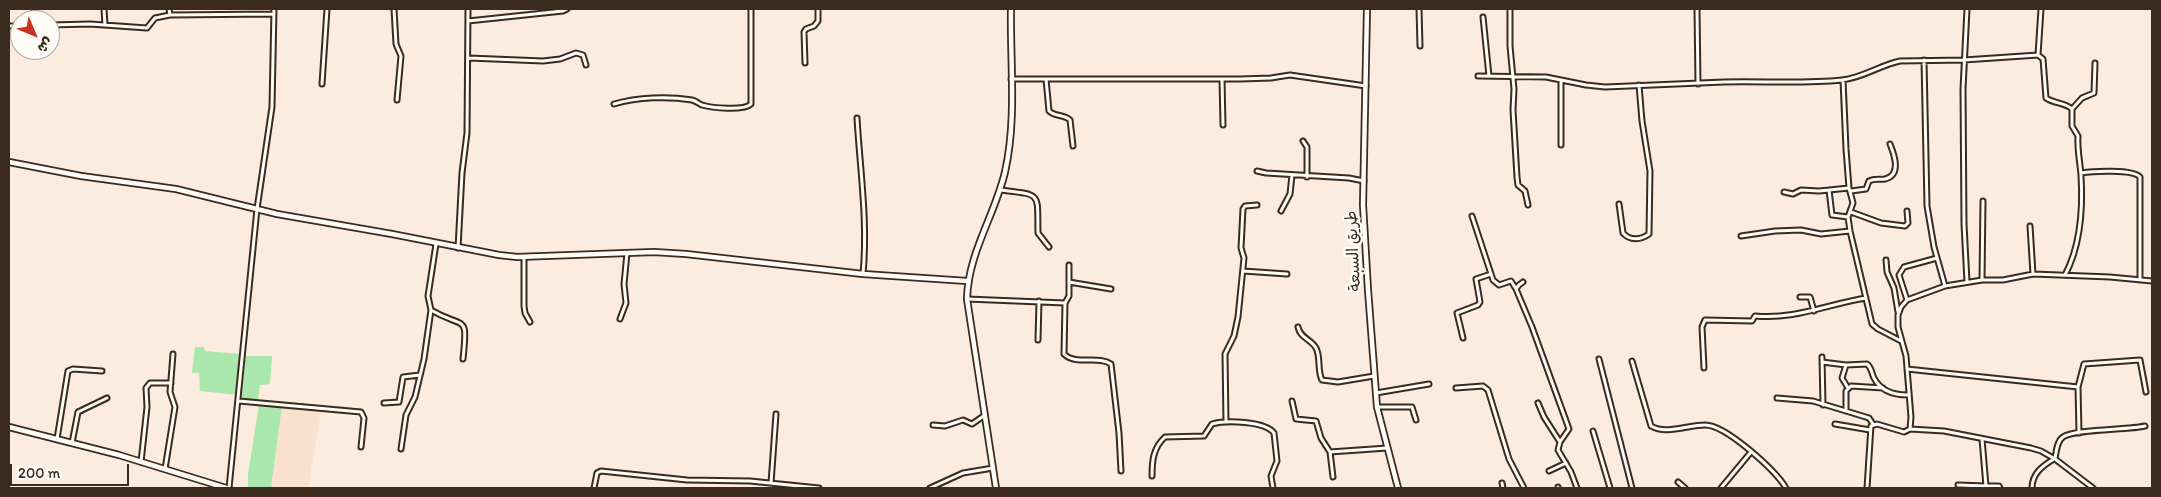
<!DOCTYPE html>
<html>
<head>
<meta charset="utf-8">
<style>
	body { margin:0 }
	#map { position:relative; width:2161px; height:497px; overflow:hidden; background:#fbecdf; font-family:Itim,"Playpen Sans Arabic",sans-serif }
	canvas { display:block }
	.frame { position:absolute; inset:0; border:10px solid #3b2a1e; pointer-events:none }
	.north { position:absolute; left:10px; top:10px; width:50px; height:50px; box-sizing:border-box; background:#fdfcf7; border:1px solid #afa8a0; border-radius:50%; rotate:135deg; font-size:14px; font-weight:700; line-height:20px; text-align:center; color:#3b2a1e }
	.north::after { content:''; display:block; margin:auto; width:18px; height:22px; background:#c8321e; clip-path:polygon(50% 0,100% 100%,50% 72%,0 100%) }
	.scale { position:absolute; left:10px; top:464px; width:119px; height:22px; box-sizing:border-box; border:2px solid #3b2a1e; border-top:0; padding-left:6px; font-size:15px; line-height:18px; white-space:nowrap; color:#3b2a1e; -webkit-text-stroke:4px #fdfcf7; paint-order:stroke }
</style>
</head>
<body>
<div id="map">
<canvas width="2161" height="497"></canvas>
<div class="frame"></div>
<div class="north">ش</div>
<div class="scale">200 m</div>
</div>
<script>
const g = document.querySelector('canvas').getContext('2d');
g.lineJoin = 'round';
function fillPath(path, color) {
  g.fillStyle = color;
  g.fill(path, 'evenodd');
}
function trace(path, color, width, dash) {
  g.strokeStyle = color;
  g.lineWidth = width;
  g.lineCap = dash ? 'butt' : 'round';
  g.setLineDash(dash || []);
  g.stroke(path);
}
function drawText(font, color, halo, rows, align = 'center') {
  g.font = font + ' Itim,"Playpen Sans Arabic",sans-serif';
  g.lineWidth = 5;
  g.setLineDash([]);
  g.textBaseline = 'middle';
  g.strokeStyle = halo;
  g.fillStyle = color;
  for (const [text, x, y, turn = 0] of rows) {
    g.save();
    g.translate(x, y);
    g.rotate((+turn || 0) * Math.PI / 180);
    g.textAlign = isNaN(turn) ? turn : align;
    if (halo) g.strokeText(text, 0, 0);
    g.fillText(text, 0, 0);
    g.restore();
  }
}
const built = new Path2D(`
	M282,406L321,411L308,488H271Z`);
const green = new Path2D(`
	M195,347H204L205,351L242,354L238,395L200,391L199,373H192Z
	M246,356H272L270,384L260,385L258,400H241Z
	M259,404L282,406L271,488H248V475Z`);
const street = new Path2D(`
	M34,9V20
	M104,9L105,25
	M169,9L170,15
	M394,9L396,44L401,56L397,100
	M1419,9L1420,46
	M1510,9V46L1514,89L1513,110L1517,177L1518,185L1525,191L1528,205
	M1697,9L1698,84
	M1967,9L1963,89L1964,224L1967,282
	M2041,9L2038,55L2043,59L2046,98C2055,104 2064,102 2072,109V126L2078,136C2077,149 2080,162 2081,175C2083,208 2081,245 2065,275
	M1483,17L1489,76
	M468,21L563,11L567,9
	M50,25L90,24L147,28L155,18L170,15L274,14
	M9,26H20
	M469,58L543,61L560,59L576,53L583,55L586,65
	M1924,60L1927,206L1934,247L1945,286
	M805,63L804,32L806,29L814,26L818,21V9
	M1478,76L1546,77L1586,85L1605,87C1644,85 1684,84 1724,82C1763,81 1803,84 1842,80C1863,78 1880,65 1900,61L1964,60L2038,55
	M1011,79H1240L1271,78L1290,75L1366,86
	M1046,79L1049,111C1055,117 1064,114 1070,120L1073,146
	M1222,79L1223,125
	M1561,80V145
	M1843,80L1846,149L1849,188L1853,203L1848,217L1850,231L1872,324L1878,329L1901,341
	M322,84L327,9
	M614,104C638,97 668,96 692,100C696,101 698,103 702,105C712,108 744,111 751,104V9
	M2072,109L2082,98L2094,93L2095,63
	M857,118C860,170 868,221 863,274
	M1303,141L1307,147V177
	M1257,171L1266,173L1349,178L1364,181
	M2081,173C2093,171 2133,169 2140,177V280
	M1000,190C1043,195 1037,192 1038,233L1049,247
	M1829,190L1832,215L1848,217
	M1851,191L1866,189L1869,181C1875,178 1879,180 1885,179C1902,175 1894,154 1890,144
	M1784,192L1793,194L1801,190L1819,191L1849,188
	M1619,204L1623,233C1630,241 1641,240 1649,234L1650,171L1642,121L1639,85
	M1281,211L1290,194L1292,175
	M1851,212L1881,223L1905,226L1908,223L1907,211
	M1472,216L1493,280L1499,285L1511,281L1516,289
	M2030,226L2033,274
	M1741,236L1775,231L1801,230L1821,234L1850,231
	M458,248L462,173L467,133L468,9
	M524,257V306L525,313L530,322
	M1886,260L1887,272L1894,288L1898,312
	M1069,265V296L1065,303L1064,354C1076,366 1098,355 1111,364L1119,433L1121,471
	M1243,271L1287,274
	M1982,280L1983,201
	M1069,282L1111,289
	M1523,282L1519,285L1516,289L1532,327L1569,429L1560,442L1558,450L1571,472L1577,488
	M1800,297H1810L1814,311
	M967,299L1065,303
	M1907,300L1899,275L1904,267L1937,258
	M431,310C465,330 468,312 463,359
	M620,319L626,303L624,284L627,253
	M1298,327C1300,338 1311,339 1316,348C1321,357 1317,371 1322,380L1338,382L1374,376
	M1463,338L1457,313L1478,305L1480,302L1476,279L1491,274
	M1038,340L1039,301
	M1822,357L1823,405
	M1599,359L1632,488
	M1632,361L1651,426C1666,435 1688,425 1705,425C1726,425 1775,470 1786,488
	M1822,362L1846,365L1867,364C1872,368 1871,372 1874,378C1881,392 1895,395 1908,395
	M1846,365L1842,378L1848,388
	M1704,368L1702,327L1705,320L1752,321L1755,316C1794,320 1828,304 1866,298
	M1907,369L2078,387
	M1456,388L1483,386L1488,390L1509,459L1524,488
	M1376,393L1429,384
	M1777,398L1813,401L1869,418L1873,424
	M239,401L361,412L364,418L361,447
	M1292,401L1296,419L1316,421L1321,438L1330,452
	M384,403L399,402L403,377L420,375
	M1538,403L1544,417L1560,442
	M1377,407H1412L1416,420
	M1846,411V391L1851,386L1883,388
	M1226,422L1225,354L1234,336L1238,317L1244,258L1241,248L1243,209L1245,206L1257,205
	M1835,424L1870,430
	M933,425L945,426L963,420L972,424L985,415
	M1910,429L1944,431L2031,448L2041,451L2055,459
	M1593,431L1610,488
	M2079,433L2078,387L2084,364L2140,360L2146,392
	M57,439L68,371L73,369L102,371
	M1982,439L1986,486H1999L2000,488
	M72,443L78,412L107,398
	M401,449L406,415L415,397L424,359L431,310L428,296L436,244
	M141,462L147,407L146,388L150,383H171
	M165,469L175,407L170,392L173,354
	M1549,471L1566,463
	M1152,476C1152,461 1153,448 1165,437L1204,436L1212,424C1226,420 1265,421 1274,433L1277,461L1271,476L1273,488
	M1333,477L1330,452L1387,448
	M1678,482L1685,488
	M771,483L776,414
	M1502,483L1503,488
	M1958,485L1986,486
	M1558,487V488
	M229,488L257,209L272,107L274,9
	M594,488L597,473L601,471L687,480L750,481L819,488
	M930,488L963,473L993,468
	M1721,488L1751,452
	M1867,488L1871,426L1877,424L1904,432L1910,429L1911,417L1906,356L1898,327V315L1901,307L1907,300L1945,286L1982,280H2003L2033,274L2110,277L2152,281
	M2032,488C2032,474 2042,466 2054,459
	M2093,488L2055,459C2056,452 2057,441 2063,437C2074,429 2128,430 2145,426`);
const secondary = new Path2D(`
	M1367,9L1363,205L1368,290L1377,407L1398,488
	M9,162L81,176L176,189L277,214L392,234L499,255L517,257L654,252L686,254L863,274L967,281
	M9,427L119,455L226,488
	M996,488L967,299C968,253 995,215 1005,172C1017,119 1010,62 1011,9`);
const streetNames = [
	["طريق السبعة",1354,251,-93]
];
fillPath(built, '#fae1ce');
fillPath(green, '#aae7ad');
trace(street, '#3b2a1e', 7);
trace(secondary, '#3b2a1e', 8);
trace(street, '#fdfcf7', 3);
trace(secondary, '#fdfcf7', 4.5);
drawText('16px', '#3b2a1e', '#fdfcf7', streetNames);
</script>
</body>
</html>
